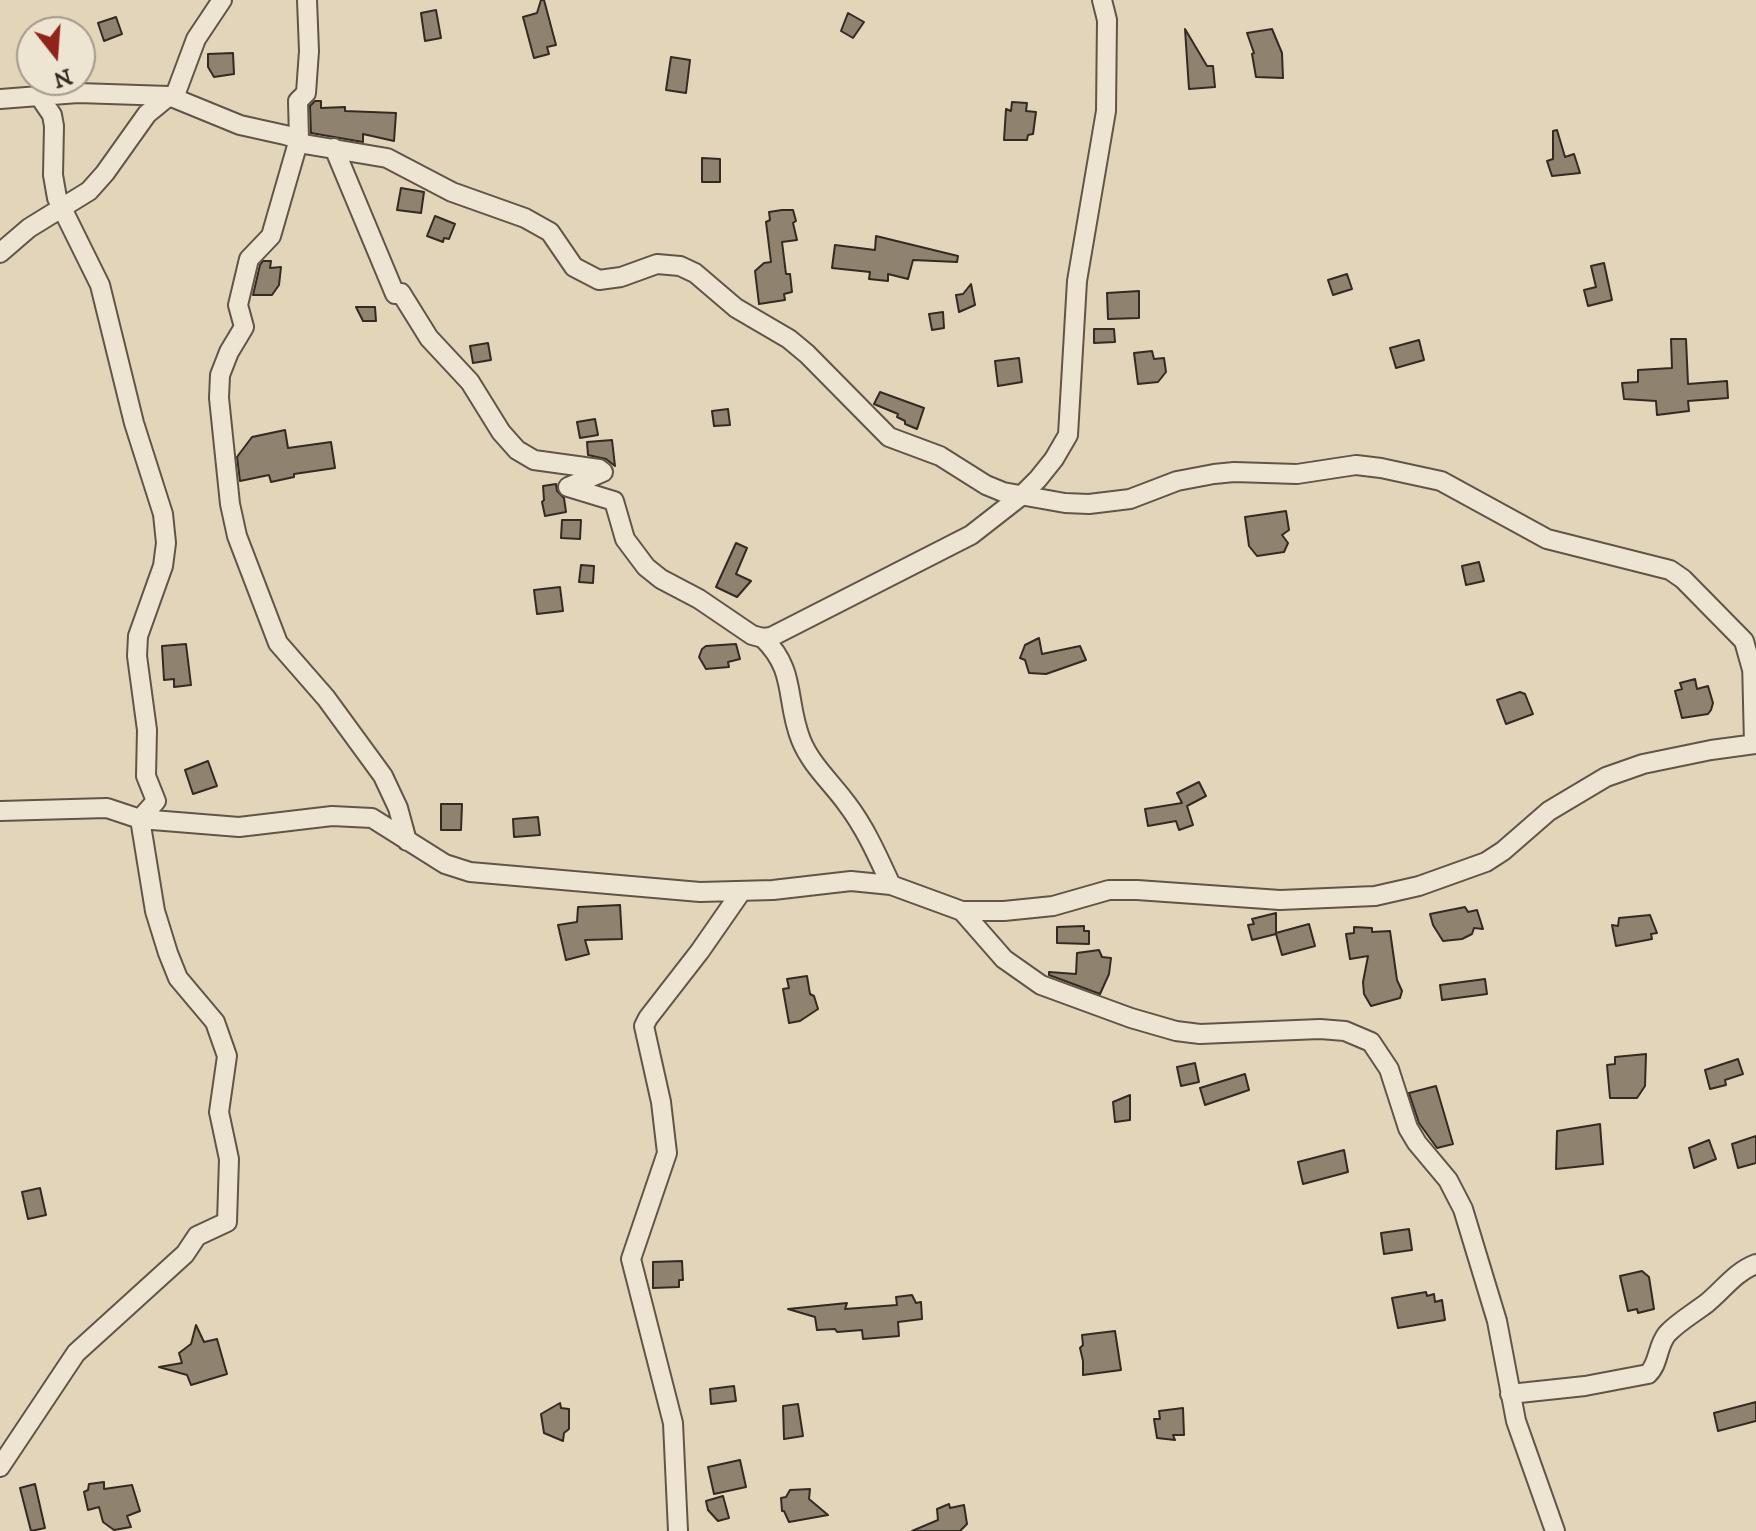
<!DOCTYPE html>
<html>
<head>
<meta charset="utf-8">
<style>
	body { margin:0 }
	#map { position:relative; width:1756px; height:1531px; overflow:hidden; background:#e3d5b9; font-family:"IM FELL DW Pica",serif }
	canvas { display:block }
	.north { position:absolute; left:16px; top:16px; width:80px; height:80px; box-sizing:border-box; background:#ede4d2; border:2px solid #a39a8b; border-radius:50%; rotate:163deg; font-size:22px; font-weight:700; line-height:32px; text-align:center; color:#332b21 }
	.north::after { content:''; display:block; margin:auto; width:28px; height:36px; background:#8f2418; clip-path:polygon(50% 0,100% 100%,50% 72%,0 100%) }
</style>
</head>
<body>
<div id="map">
<canvas width="1756" height="1531"></canvas>
<div class="north">N</div>
</div>
<script>
const g = document.querySelector('canvas').getContext('2d');
g.lineJoin = 'round';
function fillPath(path, color) {
  g.fillStyle = color;
  g.fill(path, 'evenodd');
}
function trace(path, color, width, dash) {
  g.strokeStyle = color;
  g.lineWidth = width;
  g.lineCap = dash ? 'butt' : 'round';
  g.setLineDash(dash || []);
  g.stroke(path);
}
const building = new Path2D(`
	M541,0H544L556,45L547,47L549,54L534,58L523,17L537,13Z
	M436,10L441,38L425,41L421,13Z
	M848,13L864,22L853,38L841,31Z
	M116,17L122,34L104,41L98,23Z
	M1185,29L1207,66H1213L1215,87L1189,89Z
	M1272,29L1282,53L1283,78L1256,77L1252,54L1254,53L1247,33Z
	M233,53L234,74L214,77L208,67V54Z
	M671,57L690,60L686,93L666,90Z
	M315,101H321V108L345,107V111L396,113L394,141L363,134V142L311,133L310,106Z
	M1012,102L1027,103L1026,111L1036,112L1033,134L1028,135L1027,140H1004L1006,109L1011,111Z
	M1557,130L1565,157L1574,154L1580,173L1552,176L1547,161L1553,159V131Z
	M702,158L720,159V182H702Z
	M401,188L424,192L421,213L397,210Z
	M782,210H793L796,221L793,223L797,240L782,242L786,274H790L792,292L784,294L785,300L759,304L755,271L764,263L771,262L766,222L770,220L769,212Z
	M435,216L455,224L449,239L444,238L443,242L427,236Z
	M876,236L958,256L957,262L913,260L908,279L888,274V281L869,279L870,272L832,268L835,245L875,250Z
	M263,261H271L270,268L281,267L279,285L272,295H253L260,265Z
	M1604,263L1612,300L1588,306L1584,290L1596,287L1591,266Z
	M1347,274L1352,289L1333,295L1328,280Z
	M971,284L975,305L959,312L956,295L963,294Z
	M1139,291V318L1108,319L1107,293Z
	M356,307H375L376,321H363Z
	M943,312L944,328L932,330L929,314Z
	M1094,329H1114L1115,342L1094,343Z
	M1671,339H1686L1688,384L1727,381L1728,398L1688,401L1689,411L1657,415L1656,401L1624,399L1622,383L1638,382V370L1672,368Z
	M1419,340L1424,360L1396,368L1390,348Z
	M488,343L491,360L473,363L470,346Z
	M1152,351L1154,359L1164,358L1166,372L1158,382L1138,384L1134,353Z
	M1019,358L1022,382L998,386L995,361Z
	M880,392L924,408L917,429L905,424V421L897,417L898,414L874,404Z
	M728,409L730,425L714,426L712,411Z
	M595,419L598,435L580,438L577,422Z
	M285,430L288,448L331,442L335,468L294,474V477L271,482L269,475L240,481L237,457L252,437Z
	M612,440L615,466L606,459L588,455L587,442Z
	M556,484L557,491L564,498L566,512L545,516L542,502L544,500L543,486Z
	M1286,511L1289,530L1282,535L1288,543L1284,552L1257,556L1249,546L1245,517Z
	M562,520H581L580,539L561,538Z
	M736,543L747,548L736,574L751,581L737,597L716,587Z
	M1479,562L1484,581L1466,585L1462,566Z
	M581,565L594,566L593,583L579,582Z
	M560,587L563,611L537,614L534,590Z
	M1039,638L1042,654L1080,646L1086,660L1046,674L1029,673L1025,660L1020,658L1025,645Z
	M186,644L191,685L174,687V679L164,680L162,646Z
	M736,644L740,659L728,662L729,667L706,669L699,657L702,649L706,646Z
	M1695,679L1697,689L1708,686L1713,703L1711,710L1708,714L1682,718L1675,691L1682,689L1680,683Z
	M1520,692L1525,694L1533,714L1506,724L1497,700Z
	M208,761L217,786L193,794L185,770Z
	M1199,782L1206,796L1187,806L1193,825L1179,830L1176,821L1148,826L1145,809L1182,803L1177,793Z
	M441,804H462L461,830H441Z
	M538,817L540,835L514,837L513,819Z
	M620,905L622,939L585,940L589,954L566,960L558,925L577,922L578,907Z
	M1465,907L1468,912L1477,910L1483,929L1474,928L1472,934L1462,939L1443,941L1433,925L1430,914Z
	M1276,913V933L1309,924L1315,946L1282,955L1276,934L1252,940L1248,925L1254,924L1252,919Z
	M1650,915L1657,933L1651,934L1652,939L1616,946L1612,925L1618,926L1619,918Z
	M1084,926V931H1089V944L1057,943V927Z
	M1354,927L1372,928V932L1390,931L1397,980L1402,991L1400,998L1371,1006L1364,994L1363,982L1368,956L1350,959L1346,934L1354,933Z
	M1099,950L1102,957L1111,958L1109,974L1100,994L1049,975V972L1076,974L1077,953Z
	M807,976L810,994L814,996L818,1009L800,1021L789,1023L783,989L789,988L787,979Z
	M1485,979L1487,994L1442,1000L1440,985Z
	M1646,1054L1645,1086L1637,1098H1610L1607,1065L1615,1064V1057Z
	M1738,1059L1743,1074L1725,1080L1726,1085L1710,1089L1705,1070Z
	M1195,1063L1199,1082L1181,1086L1177,1067Z
	M1245,1074L1249,1090L1205,1105L1200,1088Z
	M1436,1086L1453,1144L1437,1148L1419,1123L1409,1093Z
	M1130,1095V1120L1115,1122L1113,1102Z
	M1600,1124L1603,1164L1556,1169L1557,1131Z
	M1756,1136V1163L1738,1168L1732,1144Z
	M1709,1140L1716,1159L1694,1168L1689,1148Z
	M1344,1150L1348,1172L1303,1184L1298,1162Z
	M40,1188L46,1215L28,1219L22,1192Z
	M1409,1229L1412,1250L1384,1254L1381,1233Z
	M682,1261L683,1280H679V1287L653,1288V1262Z
	M1642,1271L1649,1277L1654,1309L1638,1313L1637,1309L1628,1311L1620,1276Z
	M1426,1292L1427,1296L1434,1294L1435,1302L1442,1300L1445,1320L1398,1328L1392,1298Z
	M912,1295L916,1303L921,1302L922,1319L898,1322L899,1336L863,1339L862,1330L837,1332L835,1329L817,1330L815,1317L788,1309L847,1303L845,1309L897,1305L896,1297Z
	M196,1325L204,1342L217,1339L227,1374L191,1385L187,1375L159,1367L182,1363L179,1353L191,1344Z
	M1115,1331L1121,1370L1083,1375V1361L1080,1348L1083,1345L1082,1335Z
	M734,1386L736,1401L711,1404L710,1389Z
	M1756,1402V1421L1718,1431L1714,1413Z
	M560,1403L561,1408L569,1409V1429L564,1433L563,1441L544,1433L541,1414Z
	M798,1404L803,1436L784,1439L783,1406Z
	M1183,1408L1184,1435H1173L1175,1440L1157,1438L1154,1419H1160L1159,1411Z
	M740,1460L746,1487L714,1494L708,1467Z
	M104,1482V1489L132,1485L140,1511L127,1516L131,1527L114,1530L103,1522L99,1507L88,1510L84,1492L88,1490L89,1484Z
	M35,1484L45,1528L31,1531L20,1488Z
	M810,1489L809,1499L828,1515L789,1522L784,1511H782L781,1498L786,1497L790,1490Z
	M723,1496L729,1518L718,1521L708,1510L706,1501Z
	M949,1504L950,1508L964,1505L967,1524L960,1531H912L938,1520L937,1509Z`);
const street = new Path2D(`
	M307,0L309,51L306,93L298,101L299,139L271,236L249,259L238,305L244,327L229,352L220,375L219,398L230,504L237,536L278,643L326,698L383,776L398,808L407,841
	M174,98L196,39L222,0
	M0,99L78,93L169,96L240,125L285,135L299,139L304,144L387,158L452,192L525,218L550,232L574,267L599,280L621,277L657,264L680,266L695,273L736,308L789,339L807,354L889,437L940,456L986,485L1003,492L1065,503L1089,504L1130,499L1177,481L1214,474L1234,472L1297,474L1356,465L1381,468L1441,481L1547,539L1670,570L1683,579L1744,641L1753,673
	M334,148L395,294L401,293L429,338L470,382L501,432L517,450L534,460L599,469L603,472L568,487L614,501L625,539L646,567L661,579L699,599L752,635L763,638L771,637L971,535L1021,496L1038,479L1054,459L1068,435L1077,281L1106,111L1107,20L1102,0
	M0,253L29,228L89,191L105,173L147,114L169,96
	M763,638C797,671 785,700 801,740C811,765 832,783 847,804C866,829 878,857 891,885
	M1752,660L1754,744
	M0,811L107,808L140,819L239,827L332,816L372,818L445,864L470,872L700,892L773,890L851,881L891,885L962,911H1004L1053,906L1109,890H1137L1280,900L1375,896L1419,886L1486,862L1503,851L1549,811L1606,777L1643,764L1711,750L1756,744
	M962,911L1004,959L1041,985L1131,1018L1176,1031L1200,1034L1320,1029L1345,1031L1371,1042L1389,1069L1408,1128L1417,1143L1448,1180L1463,1209L1497,1321L1516,1421L1555,1531
	M1510,1394L1585,1386L1648,1374C1659,1364 1657,1346 1667,1334C1678,1322 1694,1313 1707,1303C1724,1289 1735,1272 1756,1264
	M0,1467L76,1353L185,1254L197,1236L227,1222L229,1159L219,1112L227,1056L215,1022L178,978L168,953L155,911L140,819L156,801L146,776L147,730L137,656L138,636L163,566L166,543L163,514L134,423L100,285L57,198L53,175L54,126L52,115L39,96
	M678,1531L673,1423L631,1259L667,1153L661,1102L644,1026L648,1018L700,951L741,892`);
fillPath(building, '#8f8370');
trace(building, '#332b21', 2);
trace(street, '#5f5647', 22);
trace(street, '#ede4d2', 18);
</script>
</body>
</html>
